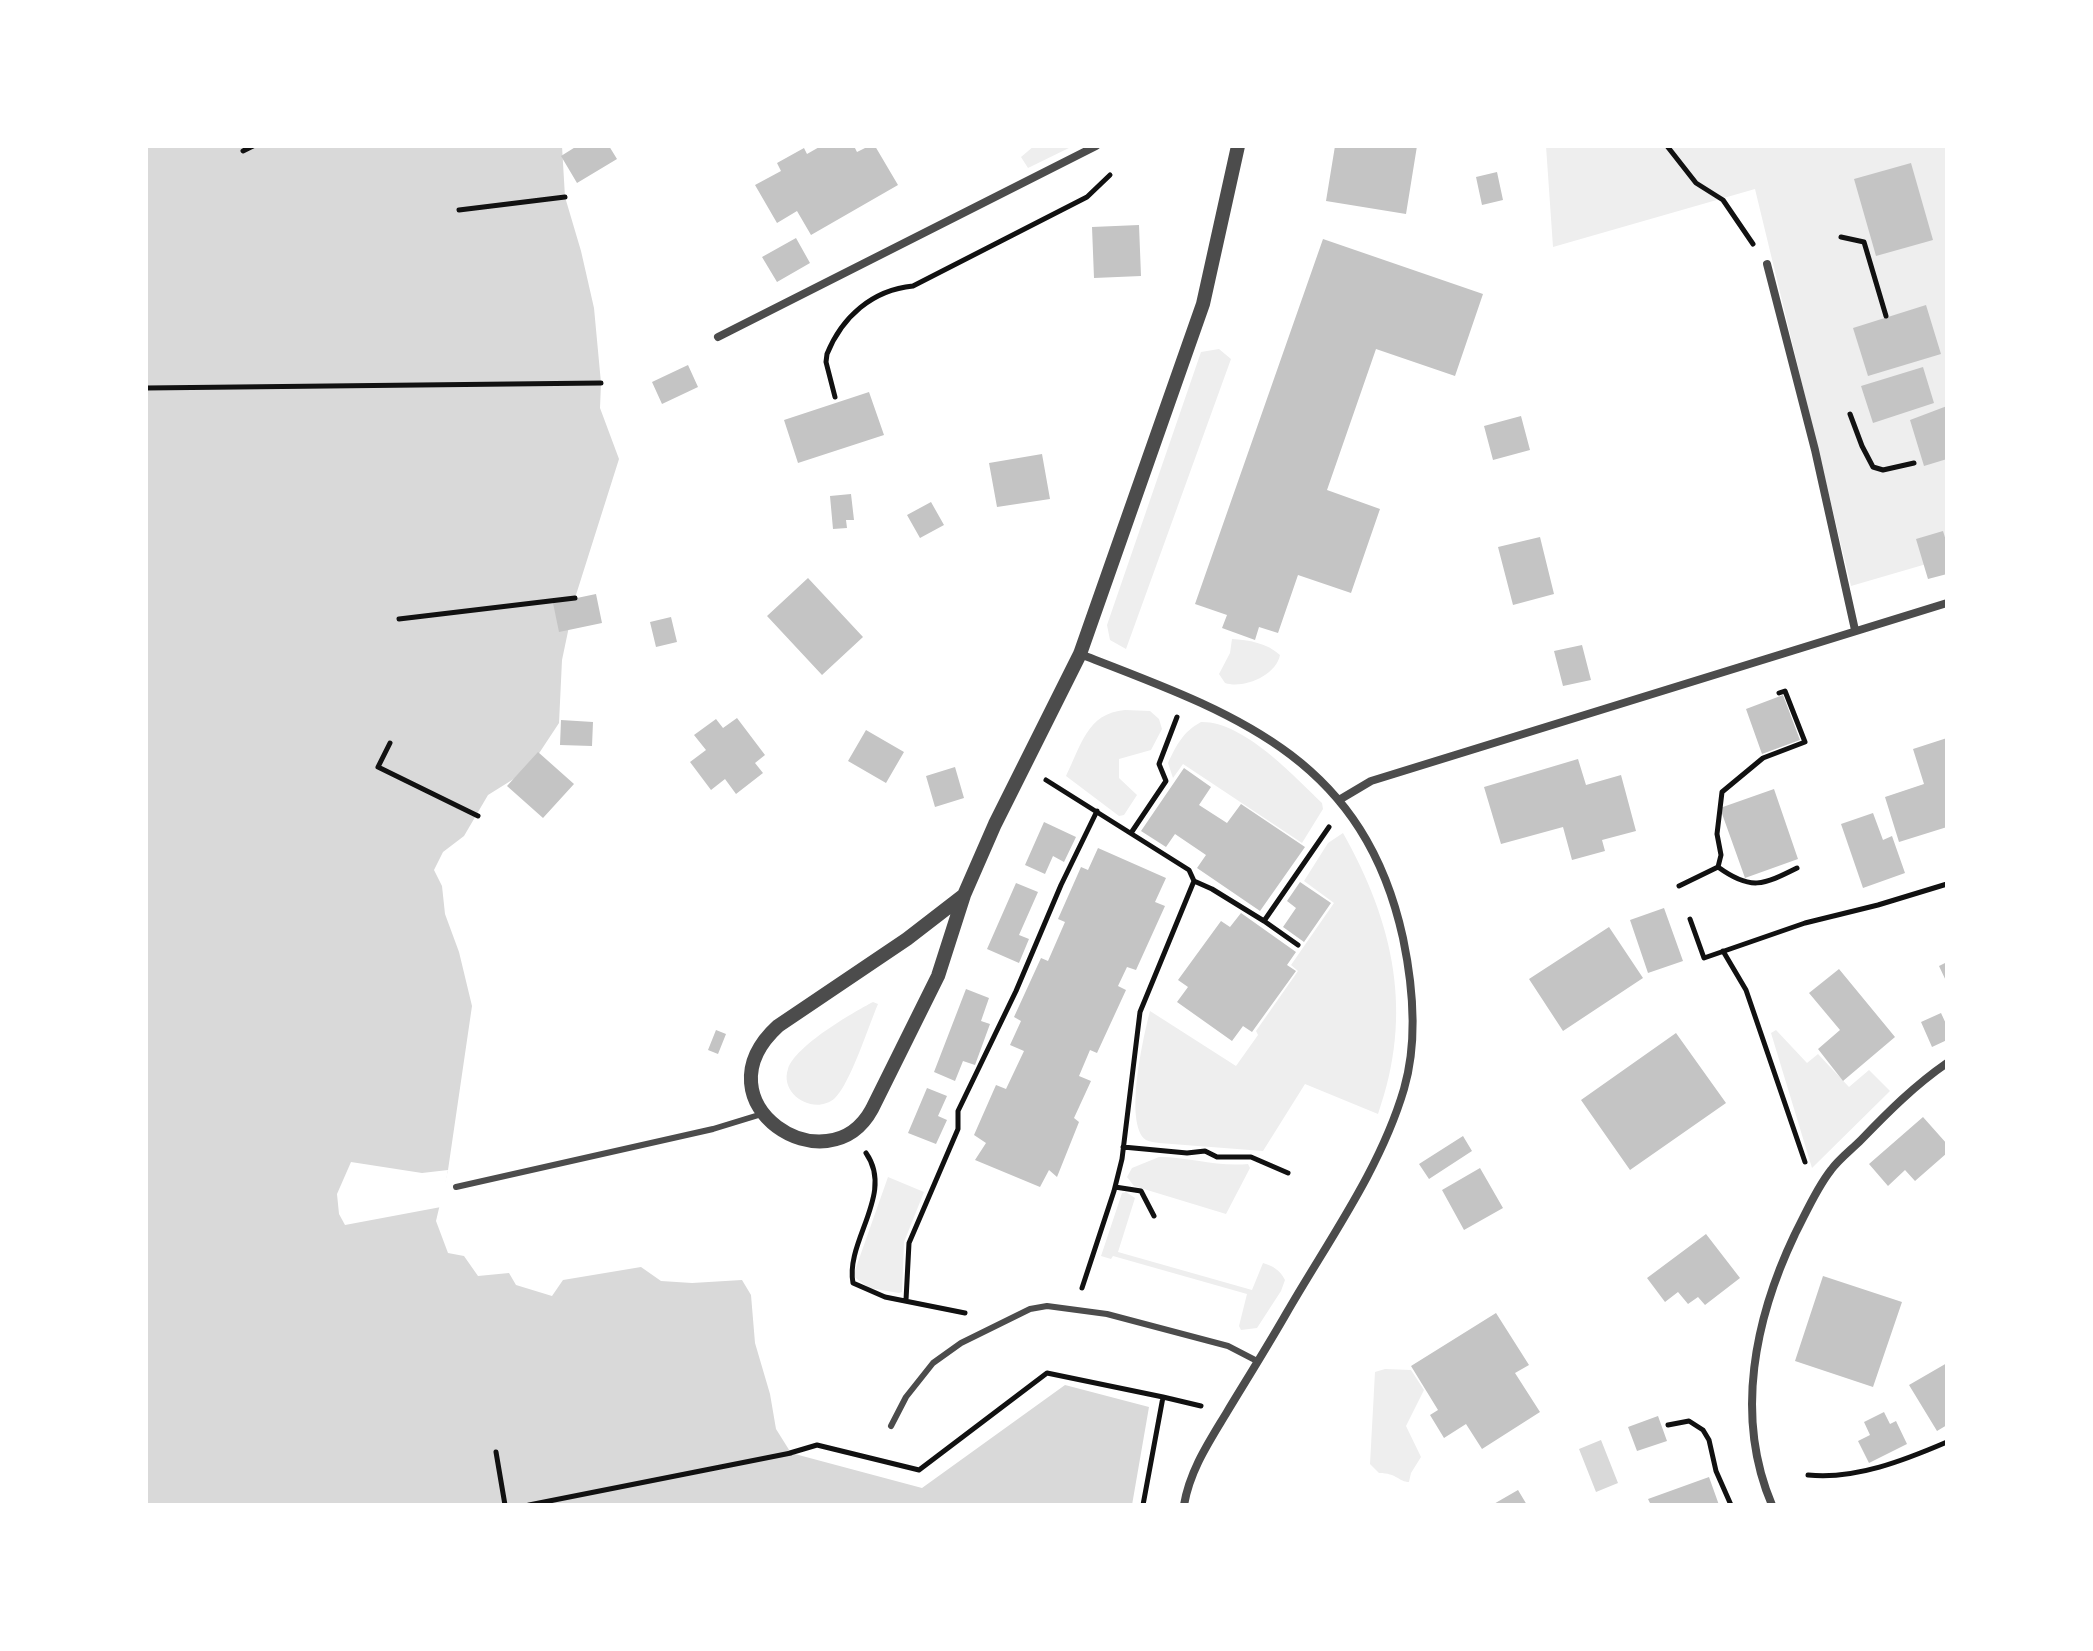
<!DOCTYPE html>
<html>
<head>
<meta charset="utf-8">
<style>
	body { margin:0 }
	#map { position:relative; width:2093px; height:1651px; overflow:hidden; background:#fff; font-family:"Sofia Sans Condensed",sans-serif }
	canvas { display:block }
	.frame { position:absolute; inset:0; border:148px solid #fff; pointer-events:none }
</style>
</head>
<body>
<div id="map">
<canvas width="2093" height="1651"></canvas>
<div class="frame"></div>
</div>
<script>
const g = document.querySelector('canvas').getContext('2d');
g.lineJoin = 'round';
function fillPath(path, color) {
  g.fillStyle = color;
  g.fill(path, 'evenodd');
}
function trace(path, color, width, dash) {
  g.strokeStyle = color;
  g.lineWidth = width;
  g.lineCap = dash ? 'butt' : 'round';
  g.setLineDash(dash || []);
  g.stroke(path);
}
const green = new Path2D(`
	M1034,146H1073L1028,168L1021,157Z
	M1546,146H1947V558L1851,586L1755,189L1553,247Z
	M1219,349L1231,359L1126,649L1110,640L1107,625L1201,352Z
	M1232,639C1249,640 1267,643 1280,655C1276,676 1243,689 1225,683L1219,674L1230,653Z
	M1125,710L1150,711L1159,719L1162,729L1151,750L1119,759V778L1137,795L1124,815L1119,816L1066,776C1081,746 1087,713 1125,710Z
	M1201,722C1243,721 1293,775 1322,803L1323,809L1302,843L1183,764L1173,778L1168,763C1177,744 1183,732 1201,722Z
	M1343,833C1394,924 1414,1013 1378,1114L1305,1084L1263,1151L1159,1143C1155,1142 1150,1142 1146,1140C1123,1124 1144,1034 1150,1011L1236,1066L1258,1035L1256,1031L1298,971L1291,965L1334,903L1304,881L1328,843Z
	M873,1002L878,1004C869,1025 850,1084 835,1098C815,1116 779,1095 788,1069C795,1046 852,1013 873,1002Z
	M1776,1030L1807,1063L1818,1054L1849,1087L1869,1070L1890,1091L1812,1168L1771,1033Z
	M1159,1157C1190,1157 1217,1167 1248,1164L1250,1168L1226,1214L1134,1186L1127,1177L1132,1168Z
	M888,1177L924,1192L904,1242L902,1292L899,1293L869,1288L853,1276Z
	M1126,1192L1135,1198L1118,1252L1252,1290L1263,1263C1273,1266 1280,1270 1285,1280L1281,1291L1257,1328L1241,1330L1239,1326L1247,1294L1113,1256L1111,1259L1101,1256L1122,1193Z
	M1385,1369L1411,1370L1424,1390L1406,1426L1421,1457L1411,1473L1409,1482C1399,1482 1397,1473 1379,1473L1370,1464L1375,1372Z`);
const water = new Path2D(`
	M146,146H562L565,197L581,251L594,308L601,383L600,408L619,459L575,598L562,660L559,723L528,770L488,795L464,836L443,852L434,870L442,886L445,914L459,952L472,1006L448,1170L436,1221L448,1253L464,1256L478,1276L509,1273L516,1285L552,1296L563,1280L641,1267L661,1281L692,1283L742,1280L751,1295L755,1343L770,1394L776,1429L791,1453L922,1488L1065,1385L1149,1407L1132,1505H146Z
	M1601,1440L1618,1483L1596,1492L1579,1449Z`);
const pier = new Path2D(`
	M351,1162L422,1173L448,1170L441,1207L345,1225L339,1214L337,1194Z`);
const building = new Path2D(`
	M577,146H609L617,159L577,183L561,156Z
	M821,146H854L857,152L869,146H875L898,185L811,235L797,211L777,223L755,185L781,171L777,163L804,148L807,154Z
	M1335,146H1417L1406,214L1326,201Z
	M1911,163L1933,240L1876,256L1854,179Z
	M1497,172L1503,200L1482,205L1476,177Z
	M1139,225L1141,276L1094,278L1092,227Z
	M796,238L810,263L777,282L762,257Z
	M1323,239L1483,294L1455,376L1376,349L1327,490L1380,509L1351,593L1298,575L1278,633L1259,627L1255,640L1222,628L1227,615L1195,604Z
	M1926,305L1941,354L1868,376L1853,328Z
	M688,365L698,387L662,404L652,382Z
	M1923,367L1934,403L1873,423L1861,386Z
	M869,392L884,435L798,463L784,420Z
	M1947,406V459L1924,466L1910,420Z
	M1521,416L1530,450L1493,460L1484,426Z
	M1042,454L1050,499L997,507L989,463Z
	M851,494L854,520H846L847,528L833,529L830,496Z
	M931,502L944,525L920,538L907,515Z
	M1943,531L1947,544V574L1928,579L1916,539Z
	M1540,537L1554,594L1513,605L1498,547Z
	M808,578L863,637L822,675L767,616Z
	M596,594L602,623L559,632L553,603Z
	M671,617L677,642L656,647L650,622Z
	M1582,645L1591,680L1563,686L1554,651Z
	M1783,695L1800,740L1762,754L1746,709Z
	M737,718L765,755L755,763L763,773L736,794L725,779L711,790L690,762L706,750L694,735L716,719L723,728Z
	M561,720L593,722L592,746L560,745Z
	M866,730L904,752L886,783L848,761Z
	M1947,738V827L1899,842L1885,797L1924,784L1913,749Z
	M538,752L574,784L543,818L507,786Z
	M1578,759L1586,785L1621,775L1636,831L1602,840L1605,851L1572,860L1563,827L1501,844L1484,787Z
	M955,767L964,798L935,807L926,776Z
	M1184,768L1211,787L1199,805L1227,823L1241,804L1305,847L1260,911L1197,868L1206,855L1175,834L1166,847L1141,831Z
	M1774,789L1798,859L1745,878L1720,808Z
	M1873,813L1883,840L1892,836L1905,873L1863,888L1841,824Z
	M1044,822L1076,837L1064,862L1053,856L1045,874L1025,865Z
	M1098,848L1166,878L1155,902L1165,906L1136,970L1127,967L1118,986L1126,990L1097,1053L1090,1050L1079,1076L1091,1081L1074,1118L1079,1122L1057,1177L1049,1170L1040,1187L975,1160L986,1143L974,1135L996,1085L1006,1089L1024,1051L1010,1045L1021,1021L1014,1017L1041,958L1048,961L1065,922L1058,919L1081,867L1088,870Z
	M1300,882L1331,903L1304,942L1283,927L1296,908L1287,901Z
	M1016,883L1038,892L1019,935L1029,939L1019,963L987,949Z
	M1664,908L1683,961L1648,973L1630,920Z
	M1241,913L1296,952L1287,965L1296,971L1252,1032L1243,1026L1232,1041L1177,1002L1188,987L1178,980L1221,921L1230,927Z
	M1609,927L1643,978L1563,1031L1529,979Z
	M1947,962V983L1939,966Z
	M1839,969L1895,1037L1843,1081L1818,1049L1840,1030L1809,993Z
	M966,989L989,998L981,1021L990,1024L975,1065L963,1061L955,1081L934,1072Z
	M1941,1013L1947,1026V1040L1932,1047L1921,1022Z
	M716,1030L726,1034L718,1054L708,1050Z
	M1676,1033L1726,1103L1630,1170L1581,1100Z
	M927,1088L947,1096L938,1116L947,1120L936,1144L908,1133Z
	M1923,1117L1947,1144V1153L1915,1181L1905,1170L1888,1186L1869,1164Z
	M1463,1136L1472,1151L1429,1179L1419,1164Z
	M1480,1168L1503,1208L1464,1230L1442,1190Z
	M1706,1234L1740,1278L1705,1305L1698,1297L1688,1304L1678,1292L1665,1302L1647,1278Z
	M1823,1276L1902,1302L1873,1387L1795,1361Z
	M1496,1313L1529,1365L1515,1373L1540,1412L1482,1449L1466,1424L1444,1438L1430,1415L1438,1410L1411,1366Z
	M1947,1363V1425L1937,1431L1909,1385Z
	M1884,1412L1890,1424L1896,1421L1907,1444L1869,1463L1858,1441L1870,1435L1864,1422Z
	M1658,1416L1667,1441L1637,1451L1628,1427Z
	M1709,1477L1719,1505H1651L1648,1499Z
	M1518,1490L1527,1505H1492Z`);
const path = new Path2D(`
	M1667,146L1696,183L1723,200L1753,244
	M243,151L253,146
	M459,210L565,197
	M1841,237L1864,242L1886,316
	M146,388L601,383
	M835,397L826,362L827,354C842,317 872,290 913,286L1087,197L1110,175
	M1850,414L1862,446L1873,467L1883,470L1914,463
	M399,619L575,598
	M390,743L378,767L478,816
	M1046,780L1189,870L1194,881L1140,1012L1122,1159L1114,1191L1082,1288
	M1131,833L1166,781L1159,764L1177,717
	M1718,867C1751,891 1763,885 1797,868
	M1194,881L1212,889L1264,921L1329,827
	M1679,886L1718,867L1721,855L1717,834L1722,792L1763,758L1805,742L1785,691L1779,693
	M1690,919L1704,958L1805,923L1878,905L1947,884
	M1264,921L1298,945
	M1723,951L1746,990L1805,1162
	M1123,1147L1187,1153L1205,1151L1217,1157H1251L1288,1173
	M866,1153C895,1194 845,1241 853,1283L885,1297L965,1313
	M1115,1187L1141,1191L1154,1216
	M906,1300L909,1243L958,1129V1111L1016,991L1061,885L1097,811
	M1163,1397L1201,1406
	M1668,1425L1689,1421L1703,1430L1709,1440L1716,1471L1731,1505
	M496,1452L505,1505
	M790,1453L817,1445L919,1470L1047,1373L1163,1397L1143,1505
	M1808,1475C1855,1480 1905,1460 1947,1442
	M529,1505L791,1453`);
const service = new Path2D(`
	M456,1187L713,1129L762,1114
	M891,1426L906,1397L933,1363L961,1343L1030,1309L1047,1306L1107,1314L1228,1346L1257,1361`);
const minor = new Path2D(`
	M1767,264L1815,450L1855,630
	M718,337L1096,146
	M1080,654C1236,714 1363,757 1403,938C1413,986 1418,1041 1404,1089C1380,1170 1328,1241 1286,1314C1267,1347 1247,1379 1227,1412C1209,1442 1190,1470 1184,1505
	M1339,800L1371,781L1947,603
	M1772,1505C1734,1416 1755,1318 1795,1234C1806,1213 1816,1189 1831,1170C1839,1159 1851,1150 1861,1140C1888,1112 1915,1085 1947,1063`);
const tertiary = new Path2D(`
	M964,895L907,939L778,1026C694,1103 828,1190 872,1109L938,976L964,895L995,824L1080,654L1203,304L1238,146`);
fillPath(green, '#eee');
fillPath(water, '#d9d9d9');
fillPath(pier, '#fff');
fillPath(building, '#c4c4c4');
trace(path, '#111', 5);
trace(service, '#4c4c4c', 6);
trace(minor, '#4c4c4c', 8);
trace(tertiary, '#4c4c4c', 14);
</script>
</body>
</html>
